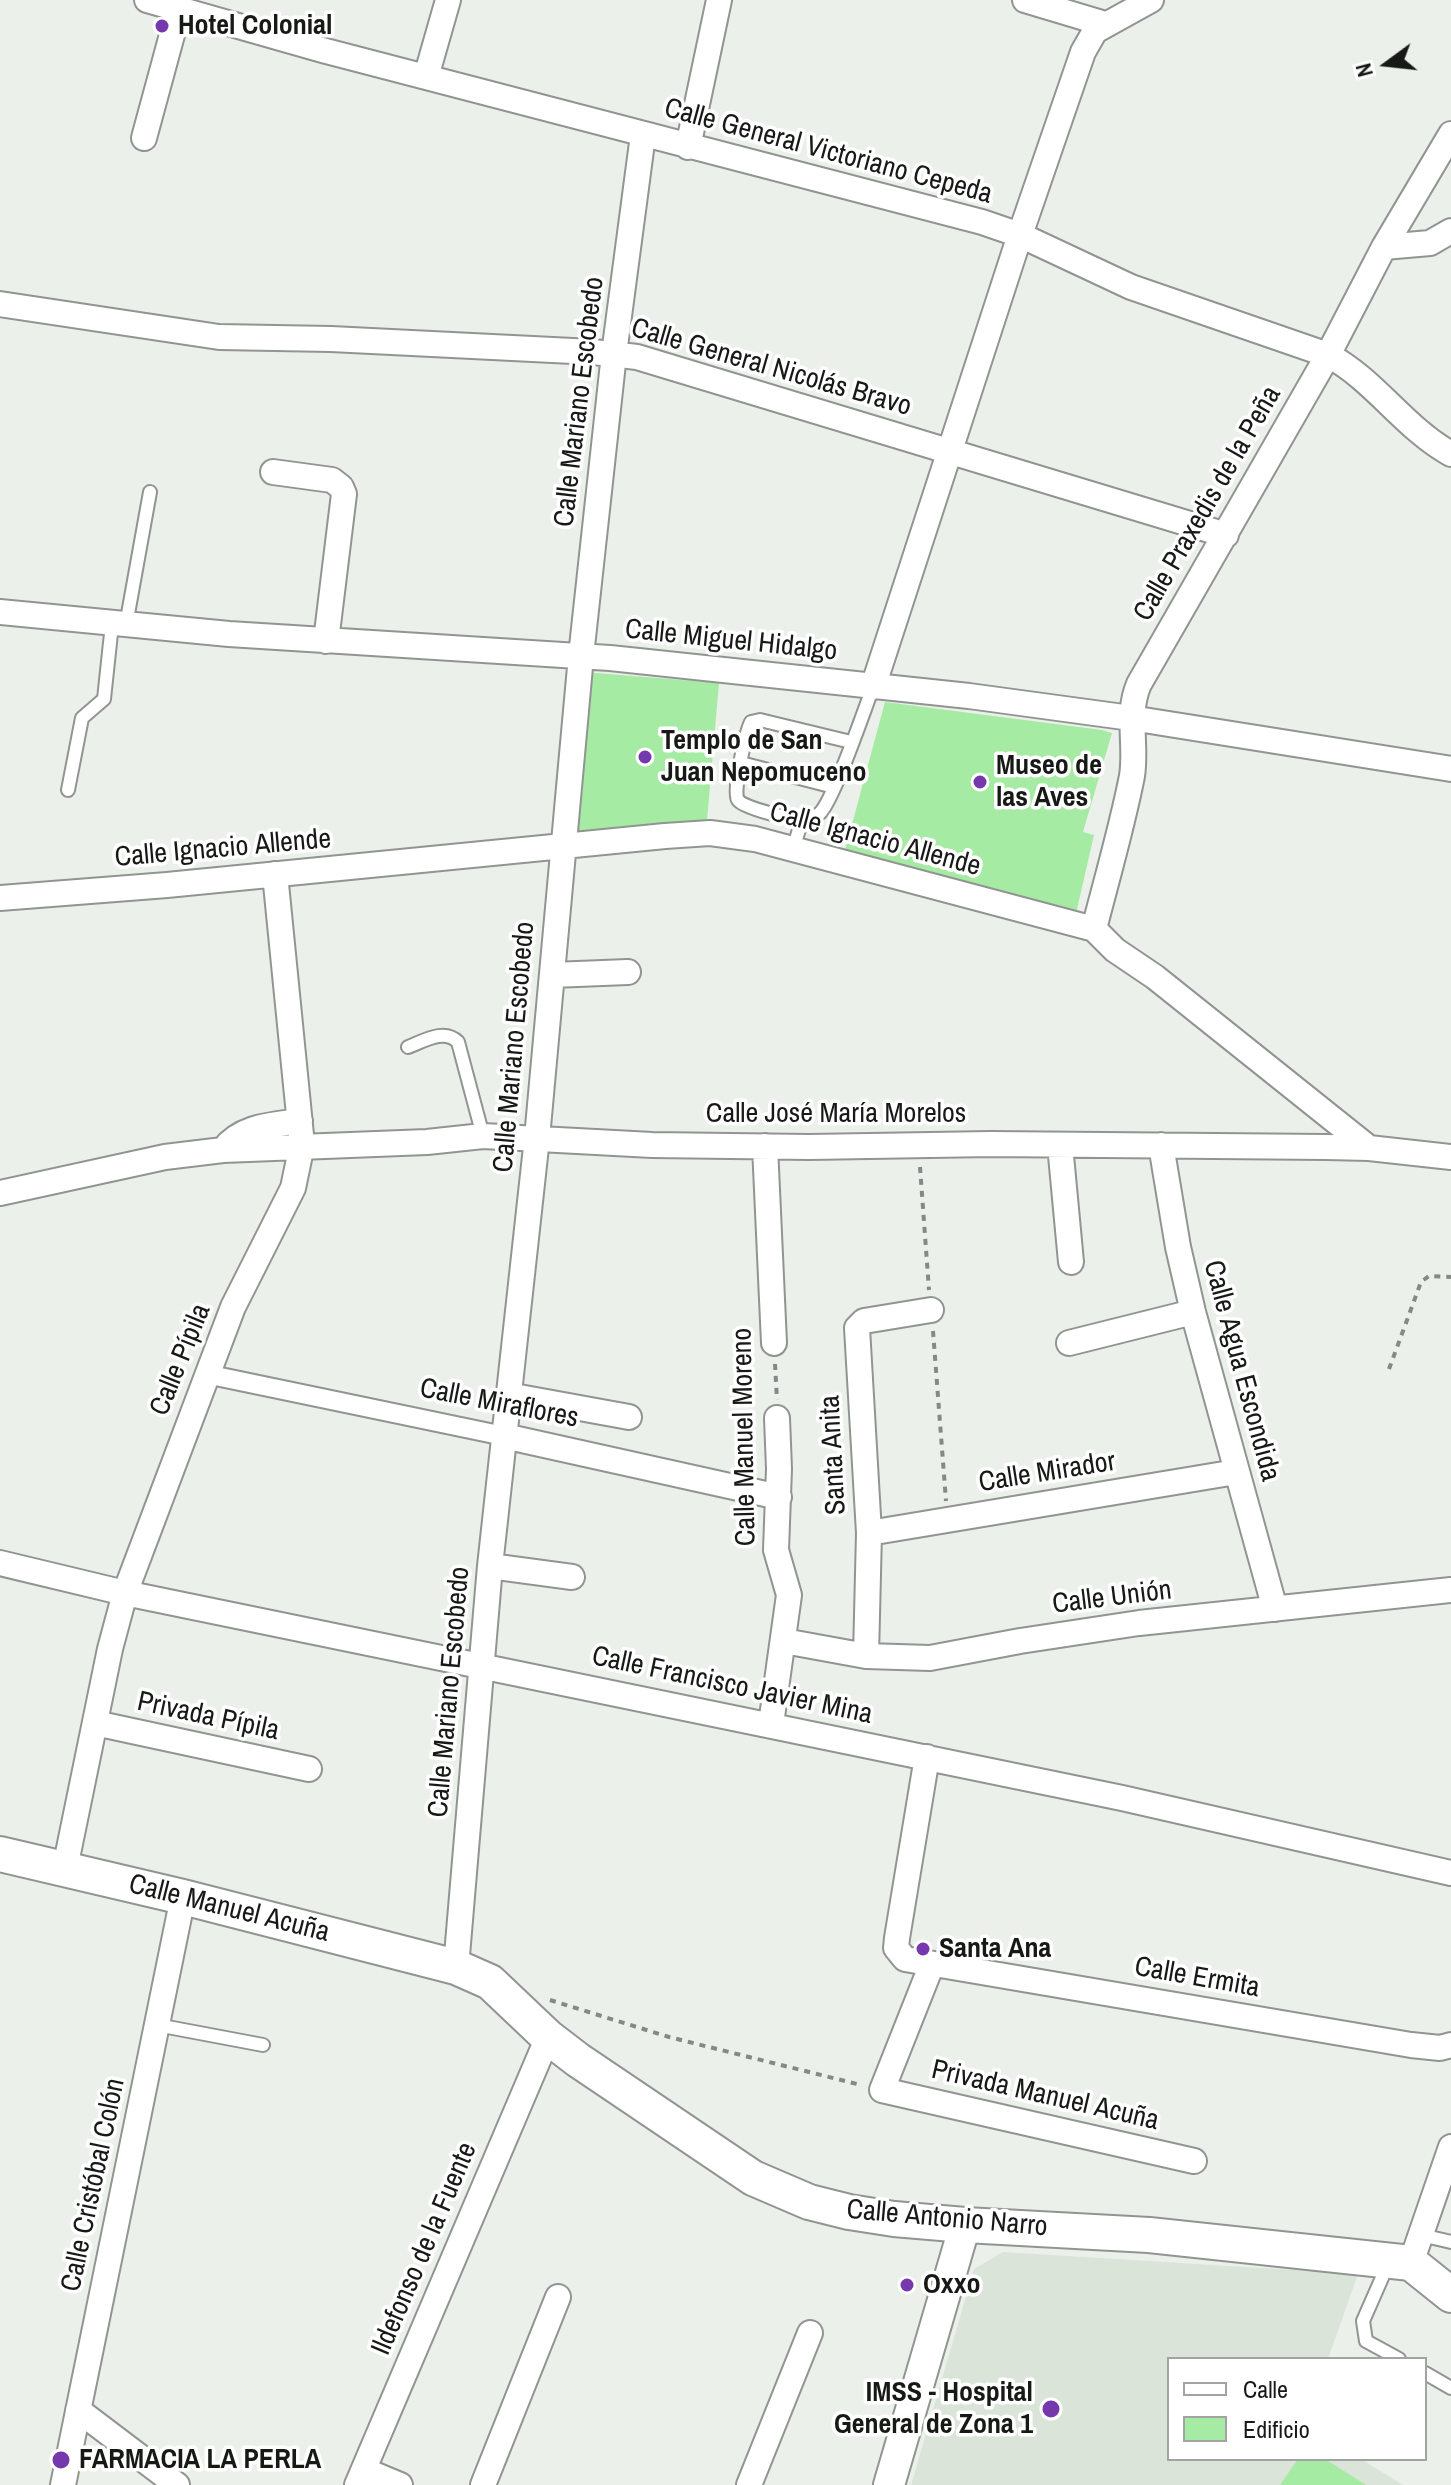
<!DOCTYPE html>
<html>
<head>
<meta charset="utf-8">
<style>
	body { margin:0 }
	#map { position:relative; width:1451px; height:2485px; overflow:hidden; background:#ebf0eb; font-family:"Archivo Narrow",sans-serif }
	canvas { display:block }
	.legend { position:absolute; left:1167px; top:2357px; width:260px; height:104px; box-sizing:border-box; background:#fff; border:2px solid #a2a3a2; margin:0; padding:10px 14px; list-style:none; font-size:24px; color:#171917 }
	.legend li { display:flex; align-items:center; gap:16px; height:40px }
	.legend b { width:40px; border:2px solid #a2a3a2 }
	.north { position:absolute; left:1347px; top:24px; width:80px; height:80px; -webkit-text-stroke:6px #fff; paint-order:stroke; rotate:255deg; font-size:22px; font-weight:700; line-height:32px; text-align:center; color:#171917 }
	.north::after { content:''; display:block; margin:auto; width:28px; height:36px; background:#171917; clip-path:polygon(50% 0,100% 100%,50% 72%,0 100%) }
</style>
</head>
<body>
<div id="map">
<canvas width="1451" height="2485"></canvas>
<ul class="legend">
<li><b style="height:10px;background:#fff"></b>Calle</li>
<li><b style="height:22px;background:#a6eba3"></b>Edificio</li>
</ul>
<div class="north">N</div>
</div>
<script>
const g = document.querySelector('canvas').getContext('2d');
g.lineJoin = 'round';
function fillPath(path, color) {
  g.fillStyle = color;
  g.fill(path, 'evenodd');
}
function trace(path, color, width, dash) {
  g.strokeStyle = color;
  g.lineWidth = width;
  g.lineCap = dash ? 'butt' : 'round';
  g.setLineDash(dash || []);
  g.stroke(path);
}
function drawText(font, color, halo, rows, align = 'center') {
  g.font = font + ' "Archivo Narrow",sans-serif';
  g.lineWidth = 7;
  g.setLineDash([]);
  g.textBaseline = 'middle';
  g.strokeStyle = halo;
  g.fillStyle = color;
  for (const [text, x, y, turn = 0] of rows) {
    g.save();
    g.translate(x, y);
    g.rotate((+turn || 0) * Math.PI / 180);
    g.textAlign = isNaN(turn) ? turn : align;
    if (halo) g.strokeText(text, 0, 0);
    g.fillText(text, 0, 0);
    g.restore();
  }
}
const built = new Path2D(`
	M1003,2252L1358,2274L1328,2359H1169V2459H1361L1403,2485H911L974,2269Z`);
const building = new Path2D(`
	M584,672L719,683L706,832L571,850Z
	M885,702L1102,730L1112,733L1083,832L1094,835L1072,931L841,865Z
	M1298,2459H1325L1366,2485H1280Z`);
const path = new Path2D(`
	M920,1167L929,1290
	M933,1331L946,1501
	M775,1364L777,1400
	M1389,1369L1421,1282L1429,1276L1451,1277
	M550,2000L669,2037L861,2085`);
const service = new Path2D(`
	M126,625L150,492
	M851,742L760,720L751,722C746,732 732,792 738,800C743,808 793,820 803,820C809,819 815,817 820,813C834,799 864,711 873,687
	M741,763L834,787
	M68,790L82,718L104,699L112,624
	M793,849L802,820
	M408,1047C424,1041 444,1028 458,1042L483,1136
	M157,2025L263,2045
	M1421,2235L1451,2242
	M1388,2264L1363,2321L1366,2341L1399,2359
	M1425,2373L1451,2388`);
const pedestrian = new Path2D(`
	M206,1374L504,1436`);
const minor = new Path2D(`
	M147,0L326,51L982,222L1020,235L1131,287L1328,355C1375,380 1404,428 1451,454
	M1025,0L1105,24
	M426,77L448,0
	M144,138L179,9
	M688,147L719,0
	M1384,247L1430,243L1451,231
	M0,304L219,337L331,339L593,352L637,357L1226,535
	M273,472L332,480L341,487L344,494L326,641
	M0,612L229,634L610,658L969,696L1131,718L1451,769
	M873,687L1020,235L1083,52L1095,31L1151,0
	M0,898L167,885L665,836L710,833L755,839L1094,929L1115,950L1155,977L1369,1148
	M1094,929C1107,878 1122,827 1132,776C1137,744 1126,714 1139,684L1328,355L1384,247L1451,134
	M552,975L628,972
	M1060,1145L1071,1262
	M1161,1145L1178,1247L1193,1312L1275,1609
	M765,1146L774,1343
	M223,1150C241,1126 271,1125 300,1121
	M0,1193L165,1157L223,1150L427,1142L483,1136L652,1145L809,1147L991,1144L1326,1147L1369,1148L1451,1157
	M1069,1343L1193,1312
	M508,1395L629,1417
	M504,1436L779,1497
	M869,1533L1236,1472
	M0,1563L125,1593L1122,1798L1451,1873
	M490,1566L572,1577
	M784,1641L866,1656L930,1658L1020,1641L1139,1623L1451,1590
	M866,1656L869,1533L857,1328L864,1321L931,1310
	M95,1723L309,1769
	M771,1724L789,1595L776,1550L779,1469L777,1418
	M927,1757L897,1938L896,1948L905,1959L1411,2045L1440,2048L1451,2045
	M65,1868L110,1649L125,1593L233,1307L293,1188L302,1145L275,874
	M932,1964L882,2090L1194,2161
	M456,1967L490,1566L537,1138L581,656L614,354L643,135
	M1411,2263L1451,2147
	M78,2410L177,2485
	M364,2470L400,2485
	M63,2485L183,1897
	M357,2485L548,2037
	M483,2485L558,2297
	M749,2485L810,2333`);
const tertiary = new Path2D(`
	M889,2485L965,2225`);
const secondary = new Path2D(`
	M0,1854L183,1897L456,1967L490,1982L548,2037L578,2060L753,2178L809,2202L849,2212L894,2219L965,2225L1149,2235L1411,2263L1451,2295`);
const markers = [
	[162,26,8,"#7538ad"],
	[645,757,8,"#7538ad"],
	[980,782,8,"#7538ad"],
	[923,1949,8,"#7538ad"],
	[907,2285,8,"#7538ad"],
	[1051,2409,10,"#7538ad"],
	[61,2460,10,"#7538ad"]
];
const poiNames = [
	["Hotel Colonial",178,26],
	["Templo de San",661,741],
	["Juan Nepomuceno",661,773],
	["Museo de",996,766],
	["las Aves",996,798],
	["Santa Ana",939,1949],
	["Oxxo",923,2285],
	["IMSS - Hospital",1033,2393,"right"],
	["General de Zona 1",1033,2425,"right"],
	["FARMACIA LA PERLA",79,2460]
];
const streetNames = [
	["Calle General Victoriano Cepeda",828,152,15],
	["Calle General Nicolás Bravo",771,368,16],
	["Calle Mariano Escobedo",580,402,-83],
	["Calle Praxedis de la Peña",1208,504,-60],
	["Calle Miguel Hidalgo",731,641,6],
	["Calle Ignacio Allende",875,840,15],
	["Calle Ignacio Allende",223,849,-5],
	["Calle Mariano Escobedo",515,1047,-85],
	["Calle José María Morelos",836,1114],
	["Calle Pípila",181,1360,-68],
	["Calle Agua Escondida",1241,1371,75],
	["Calle Miraflores",499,1404,11],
	["Calle Manuel Moreno",745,1437,-91],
	["Santa Anita",834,1455,-93],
	["Calle Mirador",1047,1473,-9],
	["Calle Unión",1112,1598,-7],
	["Calle Francisco Javier Mina",732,1686,12],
	["Calle Mariano Escobedo",450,1692,-85],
	["Privada Pípila",208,1717,12],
	["Calle Manuel Acuña",229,1909,14],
	["Calle Ermita",1197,1978,10],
	["Privada Manuel Acuña",1045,2096,13],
	["Calle Cristóbal Colón",94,2185,-78],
	["Calle Antonio Narro",947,2219,5],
	["Ildefonso de la Fuente",425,2249,-67]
];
fillPath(built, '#dae4d9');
fillPath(building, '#a6eba3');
trace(service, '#919591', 16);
trace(pedestrian, '#919591', 22);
trace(minor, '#919591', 28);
trace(tertiary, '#919591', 34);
trace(secondary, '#919591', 38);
trace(path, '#858885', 4, [6, 6]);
trace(service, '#fff', 12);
trace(pedestrian, '#fff', 18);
trace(minor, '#fff', 24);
trace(tertiary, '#fff', 30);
trace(secondary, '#fff', 34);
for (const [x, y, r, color] of markers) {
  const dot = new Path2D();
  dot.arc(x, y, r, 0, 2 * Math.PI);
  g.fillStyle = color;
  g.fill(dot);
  trace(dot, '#fff', 3);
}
drawText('bold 28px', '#171917', '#fff', poiNames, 'left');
drawText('28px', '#171917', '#fff', streetNames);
</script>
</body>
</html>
